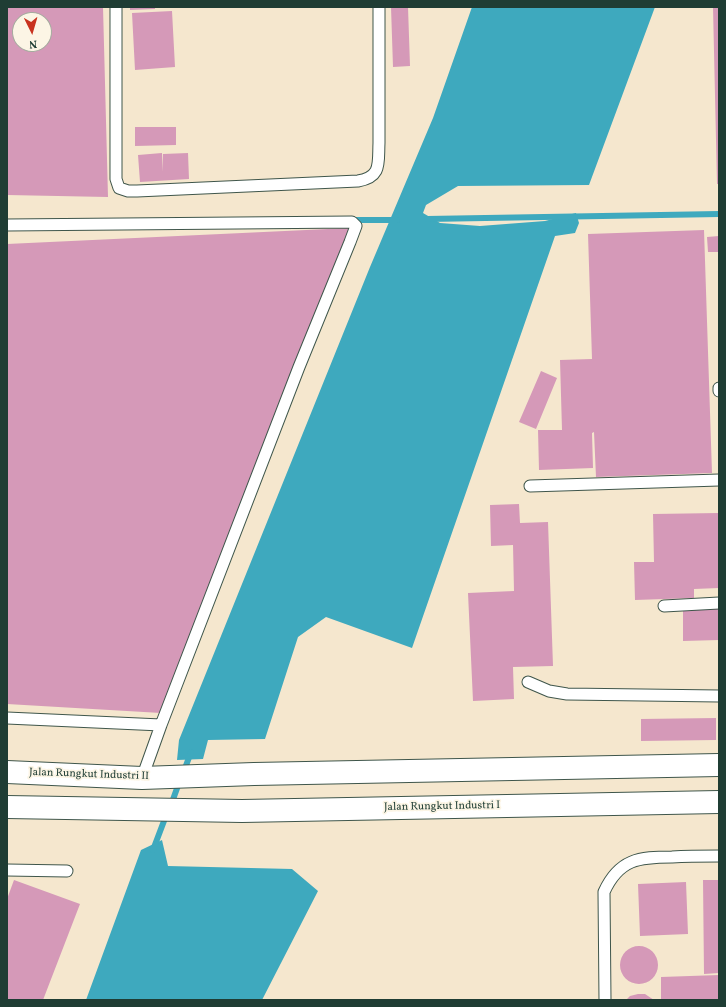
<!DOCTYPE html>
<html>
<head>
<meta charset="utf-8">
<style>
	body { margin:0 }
	#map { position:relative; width:726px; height:1007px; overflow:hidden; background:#f5e7ce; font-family:Vollkorn,serif }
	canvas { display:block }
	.frame { position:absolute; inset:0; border:8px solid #1f3d34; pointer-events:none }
	.north { position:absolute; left:12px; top:12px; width:40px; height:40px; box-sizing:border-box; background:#fcf5e5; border:1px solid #a4ab9e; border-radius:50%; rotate:175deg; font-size:11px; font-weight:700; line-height:16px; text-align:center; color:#1f3d34 }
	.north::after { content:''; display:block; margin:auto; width:14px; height:18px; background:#c8321e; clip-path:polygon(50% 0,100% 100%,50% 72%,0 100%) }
</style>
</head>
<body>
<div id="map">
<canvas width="726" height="1007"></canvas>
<div class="frame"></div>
<div class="north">N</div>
</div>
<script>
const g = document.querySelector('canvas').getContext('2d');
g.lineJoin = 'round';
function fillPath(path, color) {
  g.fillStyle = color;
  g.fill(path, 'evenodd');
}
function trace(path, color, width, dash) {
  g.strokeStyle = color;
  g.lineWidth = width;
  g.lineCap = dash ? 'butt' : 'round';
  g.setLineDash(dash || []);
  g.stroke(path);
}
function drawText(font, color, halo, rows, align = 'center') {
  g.font = font + ' Vollkorn,serif';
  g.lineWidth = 3.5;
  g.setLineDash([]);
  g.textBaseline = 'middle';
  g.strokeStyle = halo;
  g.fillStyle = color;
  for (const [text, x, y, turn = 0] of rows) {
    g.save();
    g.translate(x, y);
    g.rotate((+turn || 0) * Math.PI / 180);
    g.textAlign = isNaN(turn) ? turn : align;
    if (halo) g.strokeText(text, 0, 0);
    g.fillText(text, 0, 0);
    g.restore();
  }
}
const water = new Path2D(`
	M472,7H655L589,185L458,186L426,205L423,213L440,223L480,226L545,221L576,213L579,223L575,233L555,236L412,648L326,617L298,637L265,739L208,740L203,759L177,760L179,740L370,267L433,118Z
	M162,840L168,866L292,869L318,891L262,1000H86L141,850Z`);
const stream = new Path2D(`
	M427,219L719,214
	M351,220H397
	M184,771L191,752
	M171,805L180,780
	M153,850L167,813`);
const building = new Path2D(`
	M7,7H103L108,197L7,195ZM20,20H44V44H20Z
	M130,7H155V9L130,10Z
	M391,7H408L410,66L393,67Z
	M713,7H719V184H717Z
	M172,11L175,67L135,70L132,13Z
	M135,127H176V145L135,146Z
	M162,153L163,172V154L188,153L189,179L140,182L138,155Z
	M349,228L161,713L7,704V244Z
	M704,230L712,473L596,477L594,432L592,433L593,468L539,470L538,430H562L560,360L592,359L588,234Z
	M719,236V252H708L707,237Z
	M541,371L557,378L536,429L519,422Z
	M519,504L520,523L548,522L553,666L513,667L514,699L473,701L468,593L514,591L513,545L491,546L490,505Z
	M719,513V588L694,589V598L635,600L634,562H654L653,514Z
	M683,608H719V640L683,641Z
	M716,718V740L641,741V719Z
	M14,880L80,904L43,1000H7V899Z
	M703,880H719V973L704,974Z
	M686,882L688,934L640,936L638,884Z
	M620 965a19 19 0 1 1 38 0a19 19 0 1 1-38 0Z
	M719,975V1000H661V977Z
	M638,994H645L654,1000H626L630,996Z`);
const service = new Path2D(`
	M116,7V179L119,188L128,191H137L358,181C382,177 378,163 379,143V7
	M7,225L352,222L356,226L350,242L299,367L161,725
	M719,388V391
	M530,486L719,480
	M664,606L719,603
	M528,682L549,691L567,694L719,696
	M7,718L161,725L142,778
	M7,870L67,871
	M605,1000L604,892C619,859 639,857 672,857C688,856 703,856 719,856`);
const minor = new Path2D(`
	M7,772L142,778L254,774L719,765
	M7,807L242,811L719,802`);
const streetNames = [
	["Jalan Rungkut Industri II",89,775,2],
	["Jalan Rungkut Industri I",442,807,-1]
];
fillPath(water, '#3ea9be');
trace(stream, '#3ea9be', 6);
fillPath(building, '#d599b8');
trace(service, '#3f564b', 13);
trace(minor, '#3f564b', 24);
trace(service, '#fff', 11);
trace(minor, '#fff', 22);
drawText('11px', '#1f3d34', '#fcf5e5', streetNames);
</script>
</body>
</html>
